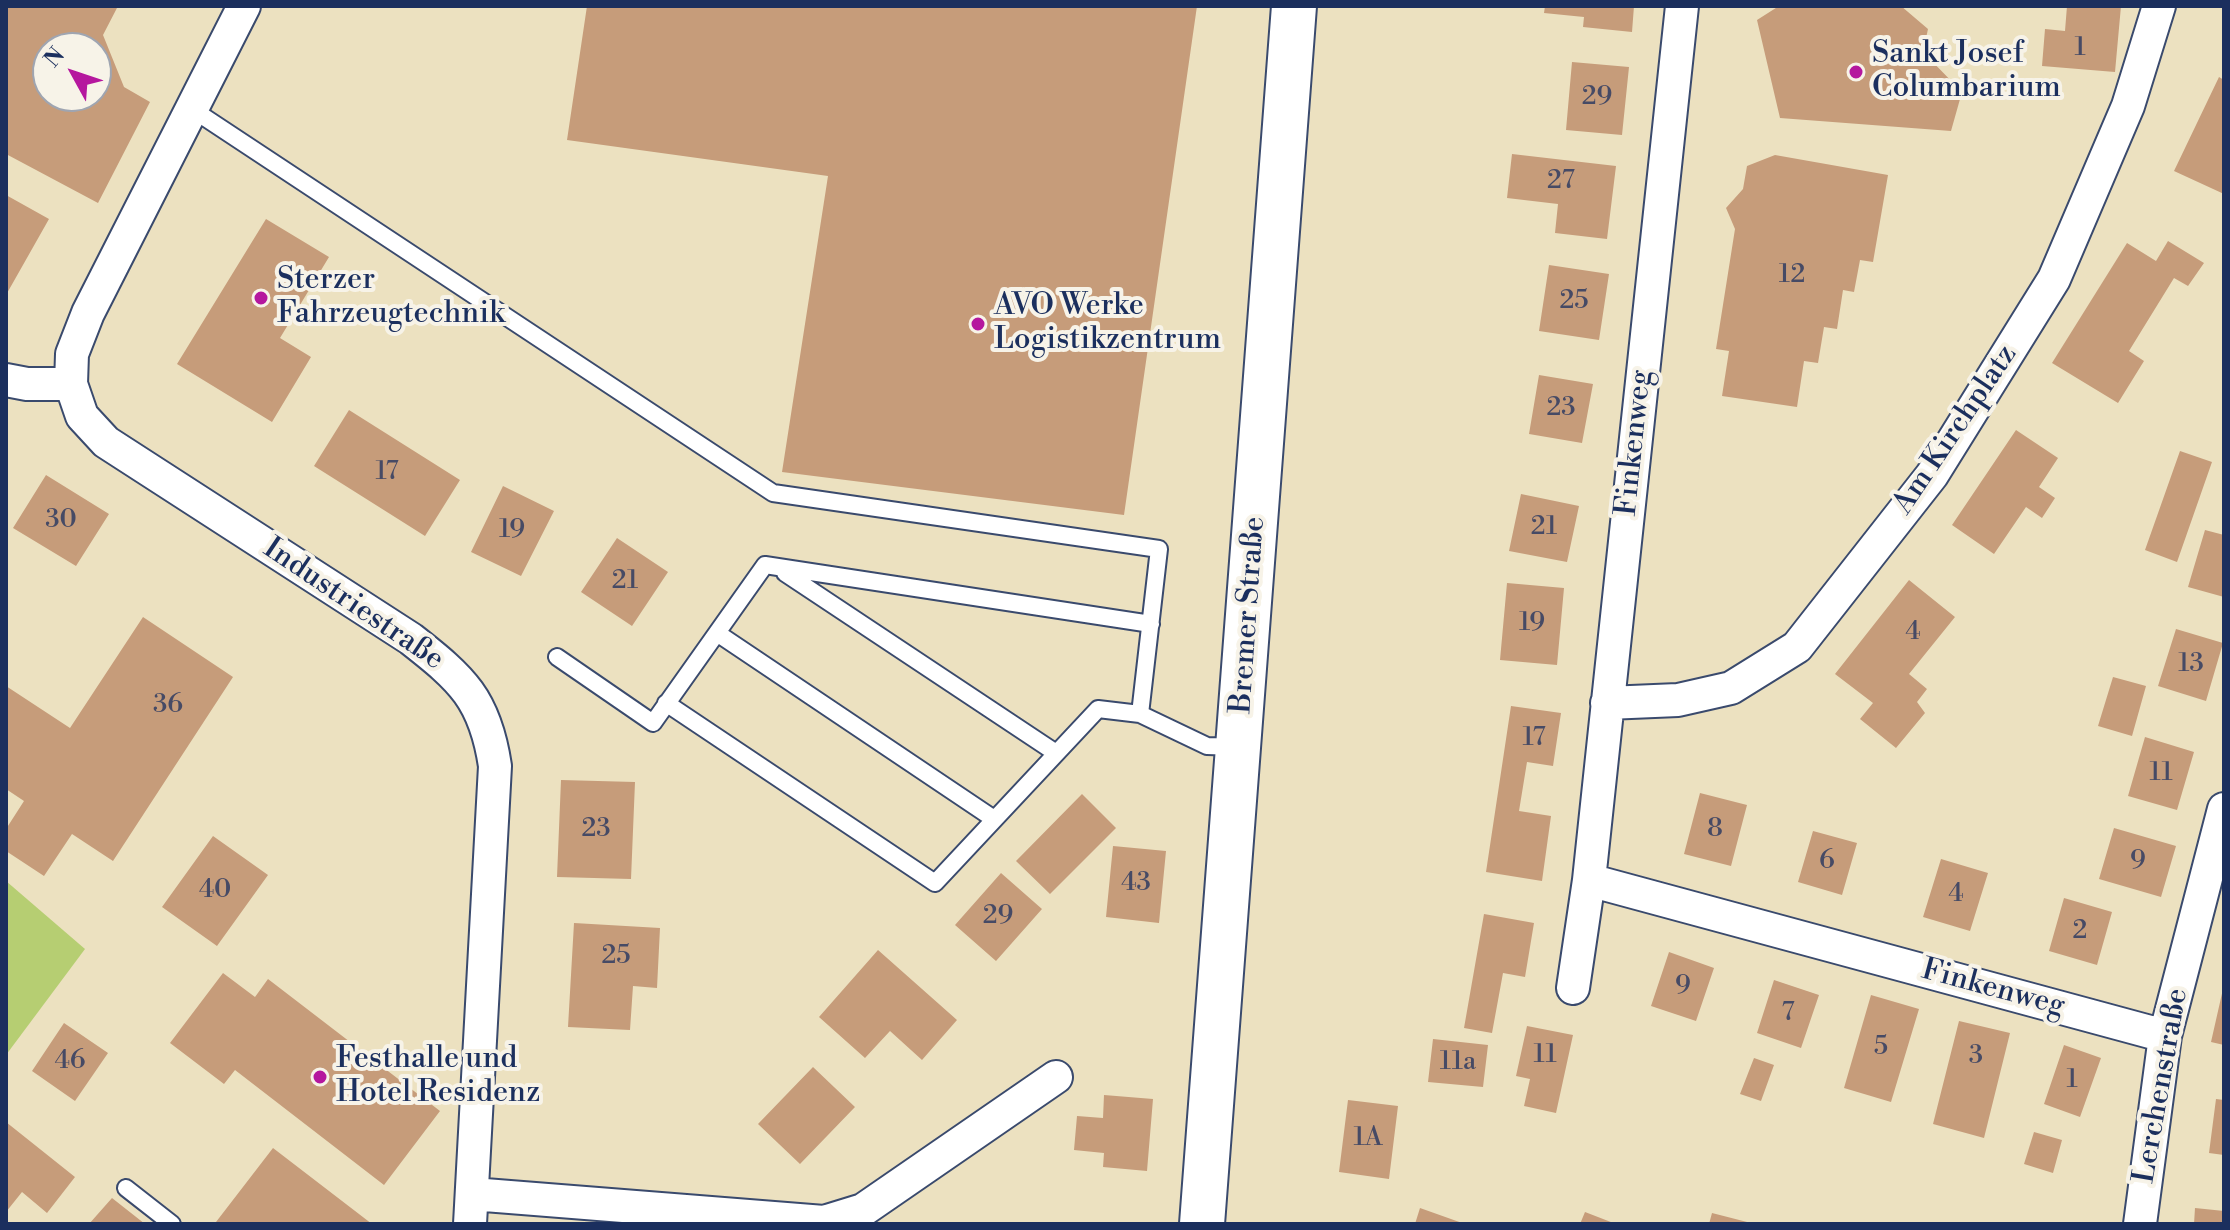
<!DOCTYPE html>
<html>
<head>
<meta charset="utf-8">
<style>
	body { margin:0 }
	#map { position:relative; width:2230px; height:1230px; overflow:hidden; background:#ece1c0; font-family:"Libre Bodoni",serif }
	canvas { display:block }
	.frame { position:absolute; inset:0; border:8px solid #1b2f5e; pointer-events:none }
	.north { position:absolute; left:32px; top:32px; width:80px; height:80px; box-sizing:border-box; background:#f7f3e8; border:2px solid #9fa5b1; border-radius:50%; rotate:310deg; font-size:22px; font-weight:700; line-height:32px; text-align:center; color:#1b2f5e }
	.north::after { content:''; display:block; margin:auto; width:28px; height:36px; background:#b5179e; clip-path:polygon(50% 0,100% 100%,50% 72%,0 100%) }
</style>
</head>
<body>
<div id="map">
<canvas width="2230" height="1230"></canvas>
<div class="frame"></div>
<div class="north">N</div>
</div>
<script>
const g = document.querySelector('canvas').getContext('2d');
g.lineJoin = 'round';
function fillPath(path, color) {
  g.fillStyle = color;
  g.fill(path, 'evenodd');
}
function trace(path, color, width, dash) {
  g.strokeStyle = color;
  g.lineWidth = width;
  g.lineCap = dash ? 'butt' : 'round';
  g.setLineDash(dash || []);
  g.stroke(path);
}
function drawText(font, color, halo, rows, align = 'center') {
  g.font = font + ' "Libre Bodoni",serif';
  g.lineWidth = 8;
  g.setLineDash([]);
  g.textBaseline = 'middle';
  g.strokeStyle = halo;
  g.fillStyle = color;
  for (const [text, x, y, turn = 0] of rows) {
    g.save();
    g.translate(x, y);
    g.rotate((+turn || 0) * Math.PI / 180);
    g.textAlign = isNaN(turn) ? turn : align;
    if (halo) g.strokeText(text, 0, 0);
    g.fillText(text, 0, 0);
    g.restore();
  }
}
const green = new Path2D(`
	M6,881L85,949L6,1055Z`);
const building = new Path2D(`
	M6,6H118L103,35L124,87L150,102L98,203L6,154ZM48,48H96V96H48Z
	M587,6H1197L1124,515L782,472L828,176L567,140Z
	M1545,6H1634L1632,32L1583,27L1584,17L1544,13Z
	M1779,6H1901L1928,29L1923,52L1962,92L1951,131L1780,118L1757,20Z
	M2067,6H2121L2115,72L2042,66L2045,29L2065,31Z
	M1572,62L1629,67L1622,135L1566,130Z
	M2219,77L2224,80V194L2174,171Z
	M1512,154L1616,166L1607,239L1555,233L1558,204L1507,198Z
	M1775,155L1888,175L1873,262L1860,260L1854,292L1843,290L1837,329L1824,327L1818,363L1804,361L1797,407L1722,396L1729,351L1716,349L1735,229L1726,208L1743,189L1747,166Z
	M6,195L49,219L6,295Z
	M266,219L329,257L280,338L311,357L272,422L177,364Z
	M2168,241L2204,263L2188,286L2174,278L2129,351L2144,361L2118,403L2052,363L2127,243L2156,261Z
	M1549,265L1609,274L1599,340L1539,331Z
	M1539,375L1593,384L1582,443L1529,434Z
	M349,410L460,480L425,536L314,466Z
	M2016,430L2058,458L2039,487L2055,498L2042,518L2026,507L1994,554L1952,525Z
	M2180,451L2212,462L2177,562L2145,550Z
	M46,475L109,514L76,566L13,528Z
	M503,486L554,511L521,576L471,552Z
	M1521,494L1579,506L1567,562L1509,551Z
	M2205,530L2224,535V597L2188,587Z
	M617,538L668,572L632,626L581,592Z
	M1909,580L1955,617L1909,674L1927,689L1917,702L1925,713L1896,748L1860,719L1873,703L1835,674Z
	M1507,583L1564,588L1557,665L1500,660Z
	M143,617L233,677L113,861L72,834L44,876L6,851V829L24,801L6,789V686L70,728Z
	M2176,629L2223,643L2206,701L2158,686Z
	M2113,677L2146,686L2132,736L2098,726Z
	M1511,706L1561,713L1553,766L1527,762L1519,811L1551,816L1542,881L1486,872Z
	M2145,737L2194,752L2177,810L2128,796Z
	M561,780L635,782L631,879L557,877Z
	M1700,793L1747,805L1731,866L1684,854Z
	M1082,794L1116,828L1050,894L1016,861Z
	M2114,828L2176,846L2161,897L2099,879Z
	M1813,831L1857,843L1842,895L1798,882Z
	M213,836L268,875L217,946L162,907Z
	M1113,846L1166,851L1159,923L1106,917Z
	M1941,859L1988,873L1970,931L1923,917Z
	M1001,873L1042,909L996,961L955,925Z
	M2064,898L2112,912L2097,965L2049,951Z
	M1484,914L1534,923L1525,977L1503,973L1492,1033L1464,1028Z
	M574,923L660,928L657,988L633,986L630,1030L568,1027Z
	M878,950L957,1020L922,1060L890,1031L865,1058L819,1017Z
	M1669,952L1714,968L1696,1021L1651,1006Z
	M223,973L255,997L268,979L440,1111L384,1185L235,1070L224,1084L170,1043Z
	M1774,980L1819,995L1801,1048L1757,1033Z
	M2223,989H2224V1045L2211,1042Z
	M1871,995L1919,1009L1891,1102L1844,1088Z
	M1959,1021L2010,1033L1984,1138L1933,1124Z
	M64,1023L108,1053L75,1101L32,1071Z
	M1527,1026L1573,1035L1556,1113L1524,1106L1530,1079L1516,1076Z
	M1433,1039L1488,1045L1483,1087L1428,1082Z
	M2064,1045L2101,1058L2080,1117L2044,1104Z
	M1754,1058L1774,1065L1761,1101L1740,1094Z
	M813,1067L855,1107L800,1164L758,1124Z
	M1104,1095L1153,1099L1147,1171L1103,1167L1104,1153L1074,1150L1077,1116L1103,1118Z
	M2216,1099L2224,1100V1155L2209,1153Z
	M1348,1100L1398,1106L1389,1179L1339,1172Z
	M6,1122L75,1177L47,1213L22,1192L6,1212Z
	M2034,1132L2062,1140L2053,1173L2024,1164Z
	M273,1148L372,1224L216,1222Z
	M112,1198L145,1224H89Z
	M1420,1208L1465,1224H1415Z
	M2195,1208L2224,1211V1224H2194Z
	M1585,1212L1616,1224H1580Z
	M1712,1213L1751,1223V1224H1709Z`);
const lane = new Path2D(`
	M192,109L773,493L1159,549L1140,714L1207,746L1237,747
	M785,573L1056,753
	M717,633L994,819
	M557,657L653,723L765,565L1151,624
	M666,703L935,883L1098,709L1140,714
	M126,1188L172,1224`);
const street = new Path2D(`
	M244,6L88,313L72,354L71,384L82,416L106,442L411,639C462,679 485,699 495,766L470,1224
	M6,380L27,384H71
	M1607,703L1678,700L1731,688L1797,647L1932,475L2054,279L2128,106L2159,6
	M1589,880L2165,1036
	M1573,988L1589,880L1682,6
	M472,1194L824,1222L863,1210L1056,1077
	M2140,1224L2165,1036L2224,809`);
const secondary = new Path2D(`
	M1202,1224L1294,6`);
const markers = [
	[1856,72,8,"#b5179e"],
	[261,298,8,"#b5179e"],
	[978,324,8,"#b5179e"],
	[320,1077,8,"#b5179e"]
];
const numberNames = [
	["1",2080,49],
	["29",1597,98],
	["27",1561,182],
	["12",1792,276],
	["25",1574,302],
	["23",1561,409],
	["17",387,473],
	["30",61,521],
	["21",1544,528],
	["19",512,531],
	["21",625,582],
	["19",1532,624],
	["4",1913,633],
	["13",2191,665],
	["36",168,706],
	["17",1534,739],
	["11",2161,774],
	["23",596,830],
	["8",1715,830],
	["6",1827,862],
	["9",2138,862],
	["43",1136,884],
	["40",215,891],
	["4",1956,895],
	["29",998,917],
	["2",2080,932],
	["25",616,957],
	["9",1683,987],
	["7",1788,1014],
	["5",1881,1048],
	["11",1545,1056],
	["3",1976,1057],
	["46",70,1062],
	["11a",1458,1063],
	["1",2072,1081],
	["1A",1368,1139]
];
const poiNames = [
	["Sankt Josef",1872,55],
	["Columbarium",1872,89],
	["Sterzer",277,281],
	["Fahrzeugtechnik",277,315],
	["AVO Werke",994,307],
	["Logistikzentrum",994,341],
	["Festhalle und",336,1060],
	["Hotel Residenz",336,1094]
];
const streetNames = [
	["Am Kirchplatz",1956,430,-56],
	["Finkenweg",1635,443,-84],
	["Industriestraße",353,605,34],
	["Bremer Straße",1249,615,-86],
	["Finkenweg",1993,989,15],
	["Lerchenstraße",2162,1086,-80]
];
fillPath(green, '#b6ce72');
fillPath(building, '#c69c7a');
trace(lane, '#3a4a6d', 20);
trace(street, '#3a4a6d', 36);
trace(secondary, '#3a4a6d', 48);
trace(lane, '#fff', 16);
trace(street, '#fff', 32);
trace(secondary, '#fff', 44);
for (const [x, y, r, color] of markers) {
  const dot = new Path2D();
  dot.arc(x, y, r, 0, 2 * Math.PI);
  g.fillStyle = color;
  g.fill(dot);
  trace(dot, '#f7f3e8', 3);
}
drawText('26px', '#464a65', null, numberNames);
drawText('30px', '#1b2f5e', '#f7f3e8', poiNames, 'left');
drawText('30px', '#1b2f5e', '#f7f3e8', streetNames);
</script>
</body>
</html>
